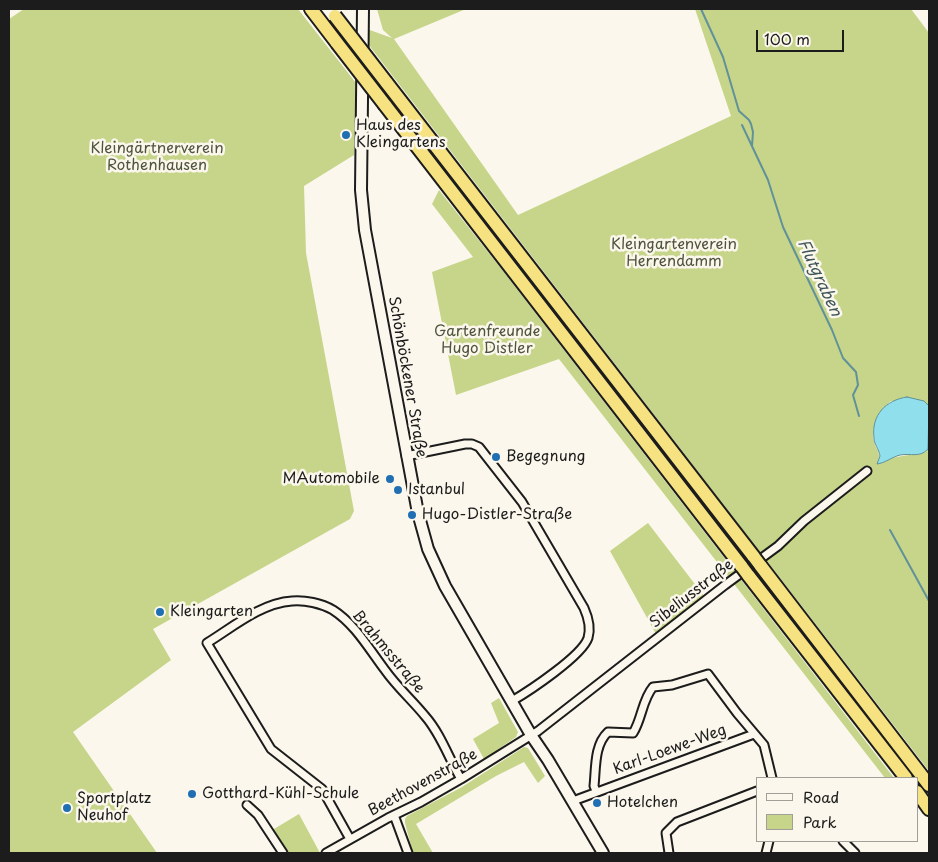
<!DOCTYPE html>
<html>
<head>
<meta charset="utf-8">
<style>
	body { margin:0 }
	#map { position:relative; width:938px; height:862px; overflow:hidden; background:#fbf7ec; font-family:"Playpen Sans",sans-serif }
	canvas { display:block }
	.frame { position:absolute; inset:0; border:10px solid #1c1c1c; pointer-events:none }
	.legend { position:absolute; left:756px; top:777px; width:162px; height:65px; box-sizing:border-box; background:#fbf7ec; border:1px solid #a29f99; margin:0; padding:6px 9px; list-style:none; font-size:15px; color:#1c1c1c }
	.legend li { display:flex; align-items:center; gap:10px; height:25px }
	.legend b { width:25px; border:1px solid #a29f99 }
	.scale { position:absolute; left:756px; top:30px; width:88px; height:22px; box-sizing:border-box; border:2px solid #1c1c1c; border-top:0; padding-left:6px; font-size:15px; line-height:18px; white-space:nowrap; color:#1c1c1c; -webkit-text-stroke:4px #fbf7ec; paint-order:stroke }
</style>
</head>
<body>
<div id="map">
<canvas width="938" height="862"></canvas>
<div class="frame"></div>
<ul class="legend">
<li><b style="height:6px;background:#fbf7ec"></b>Road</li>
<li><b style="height:14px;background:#c6d589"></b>Park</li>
</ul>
<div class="scale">100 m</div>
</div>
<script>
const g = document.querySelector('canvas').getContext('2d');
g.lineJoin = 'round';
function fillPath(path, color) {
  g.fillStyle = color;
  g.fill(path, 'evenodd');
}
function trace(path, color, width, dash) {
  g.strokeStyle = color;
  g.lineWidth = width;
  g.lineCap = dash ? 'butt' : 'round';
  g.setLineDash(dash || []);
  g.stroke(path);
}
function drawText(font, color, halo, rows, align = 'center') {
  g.font = font + ' "Playpen Sans",sans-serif';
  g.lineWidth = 5;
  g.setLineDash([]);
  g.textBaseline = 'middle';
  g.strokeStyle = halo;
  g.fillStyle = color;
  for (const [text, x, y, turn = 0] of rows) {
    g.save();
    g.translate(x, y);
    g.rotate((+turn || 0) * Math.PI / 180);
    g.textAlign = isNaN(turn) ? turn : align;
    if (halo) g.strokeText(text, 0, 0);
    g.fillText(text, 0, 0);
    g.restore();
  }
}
const green = new Path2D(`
	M24,9H298L356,83L354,155L304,186L306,253L354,511L350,519L153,629L171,660L73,732L157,853H9V19Z
	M377,9H466L394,39L518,215L731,116L695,9H911L929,33V406L923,401H891C880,410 870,426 874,441C877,453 881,450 878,464L891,458L926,452L929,445V771L368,44L367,29L392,38L383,30Z
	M439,190L503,271L894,778H885L559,359L456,395L432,272L473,257L432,204Z
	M648,523L704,596L656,634L610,551Z
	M499,698L518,732L516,737L484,759L473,739L499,723L491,703Z
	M524,747L528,748L545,776L538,783L524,762L496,776L416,824L433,853H413L405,823V819L407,816L462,787Z
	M299,814L320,853H283L269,832Z`);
const water = new Path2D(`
	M907,397L924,401L929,406L928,449C920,458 911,453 900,455C892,457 885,463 877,464L880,456C879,449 874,444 874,438C871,415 886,400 907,397Z`);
const stream = new Path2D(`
	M701,9L723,57L739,111L749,120L751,124L753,132L752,146
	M742,125L768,180L783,227L832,330L843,358L856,372L858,385L853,395L859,416
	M890,530L929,601`);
const minor = new Path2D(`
	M406,456L465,444H472L479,447L522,502L584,608C588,617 591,628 588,638C582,656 529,691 512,701
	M596,791L594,786C596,768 594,745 608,732L633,733C642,719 642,700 653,687L672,685L708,674L737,713L764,745L772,778
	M573,801L754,734
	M247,805L258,815L283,853
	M394,815L408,853
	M350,839L322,789L271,749L207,643C233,627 261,603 292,601C305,600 321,603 333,610C355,624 369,649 385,670C397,687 412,700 425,716C441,734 449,759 461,779
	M843,841L855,853
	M326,853L388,818L421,802L461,779L538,731L725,585L778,546L804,521L867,471
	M669,853L666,833L677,822L757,791
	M766,853L769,841`);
const secondary = new Path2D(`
	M363,9L361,190L365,230L418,513L428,549L445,586L531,735L548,760L603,853`);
const motorway = new Path2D(`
	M311,9L337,43
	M386,82L754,557
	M385,105L742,567
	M760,565L929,785
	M748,575L906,778
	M917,792L929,809`);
const motorwayBridge = new Path2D(`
	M335,16L386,82
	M337,43L385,105
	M754,557L760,565
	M742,567L748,575`);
const markers = [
	[346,135,5,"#1f6fb2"],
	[496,457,5,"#1f6fb2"],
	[390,479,5,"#1f6fb2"],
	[398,490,5,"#1f6fb2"],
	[412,515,5,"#1f6fb2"],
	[160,612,5,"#1f6fb2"],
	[192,794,5,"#1f6fb2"],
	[597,803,5,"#1f6fb2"],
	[67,808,5,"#1f6fb2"]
];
const poiNames = [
	["Haus des",356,126],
	["Kleingartens",356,143],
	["Begegnung",506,457],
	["MAutomobile",380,479,"right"],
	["Istanbul",408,490],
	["Hugo-Distler-Straße",422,515],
	["Kleingarten",170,612],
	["Gotthard-Kühl-Schule",202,794],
	["Sportplatz",77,799],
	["Neuhof",77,816],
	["Hotelchen",607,803]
];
const parkNames = [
	["Kleingärtnerverein",157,149],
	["Rothenhausen",157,166],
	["Kleingartenverein",674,245],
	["Herrendamm",674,262],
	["Gartenfreunde",487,332],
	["Hugo Distler",487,349]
];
const streetNames = [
	["Schönböckener Straße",407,377,80],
	["Sibeliusstraße",692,594,-38],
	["Brahmsstraße",388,652,50],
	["Karl-Loewe-Weg",670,750,-20],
	["Beethovenstraße",423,783,-29]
];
const waterNames = [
	["Flutgraben",819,278,65]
];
fillPath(green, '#c6d589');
fillPath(water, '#8fdfec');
trace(water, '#619199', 1);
trace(stream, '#619199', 2);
trace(minor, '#1c1c1c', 11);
trace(secondary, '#1c1c1c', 14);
trace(motorway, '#1c1c1c', 16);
trace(minor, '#fbf7ec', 7);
trace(secondary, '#fbf7ec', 10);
trace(motorway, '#f7e281', 12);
trace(motorwayBridge, '#1c1c1c', 16, []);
trace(motorwayBridge, '#f7e281', 12);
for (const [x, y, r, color] of markers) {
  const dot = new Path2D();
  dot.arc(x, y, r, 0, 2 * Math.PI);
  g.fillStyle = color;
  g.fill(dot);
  trace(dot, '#fbf7ec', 2);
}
drawText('15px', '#1c1c1c', '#fbf7ec', poiNames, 'left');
drawText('15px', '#4f543d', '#fbf7ec', parkNames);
drawText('15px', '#1c1c1c', '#fbf7ec', streetNames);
drawText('italic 16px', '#3e565a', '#fbf7ec', waterNames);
</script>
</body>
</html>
